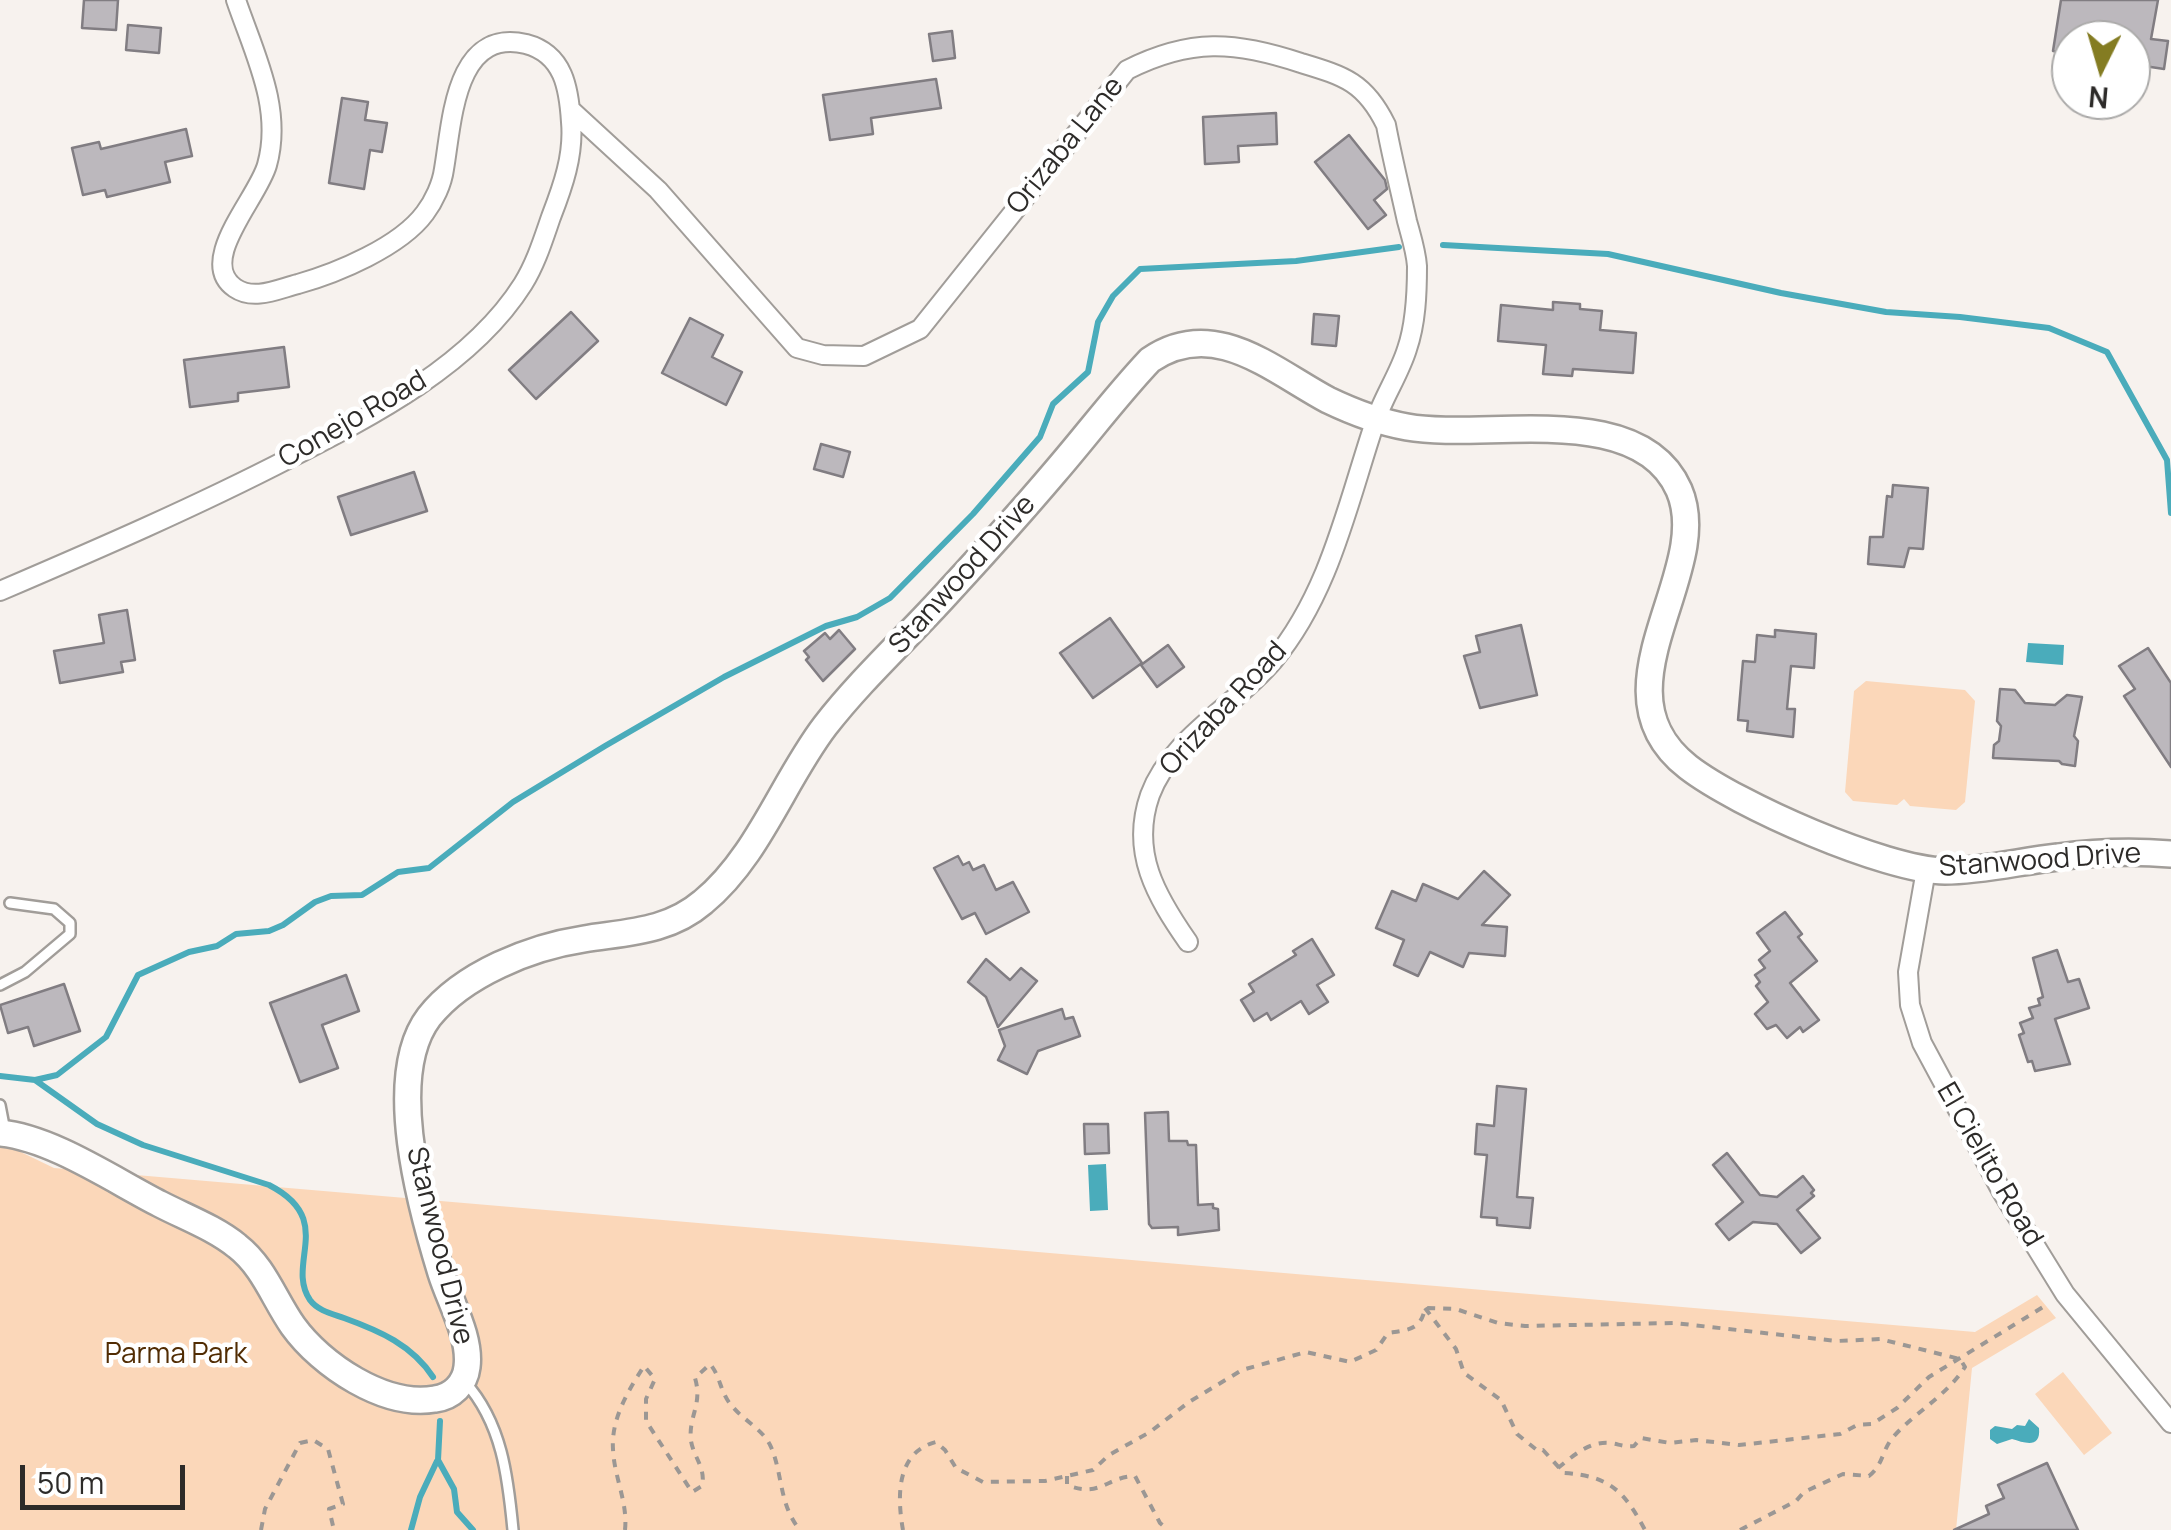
<!DOCTYPE html>
<html>
<head>
<meta charset="utf-8">
<style>
	body { margin:0 }
	#map { position:relative; width:2171px; height:1530px; overflow:hidden; background:#f7f2ee; font-family:Manrope,sans-serif }
	canvas { display:block }
	.north { position:absolute; left:2051px; top:20px; width:100px; height:100px; box-sizing:border-box; background:#fff; border:2px solid #abaaa9; border-radius:50%; rotate:185deg; font-size:28px; font-weight:700; line-height:40px; text-align:center; color:#2d2b29 }
	.north::after { content:''; display:block; margin:auto; width:35px; height:45px; background:#847c22; clip-path:polygon(50% 0,100% 100%,50% 72%,0 100%) }
	.scale { position:absolute; left:20px; top:1465px; width:165px; height:45px; box-sizing:border-box; border:5px solid #2d2b29; border-top:0; padding-left:12px; font-size:30px; line-height:35px; white-space:nowrap; color:#2d2b29; -webkit-text-stroke:8px #fff; paint-order:stroke }
</style>
</head>
<body>
<div id="map">
<canvas width="2171" height="1530"></canvas>
<div class="north">N</div>
<div class="scale">50 m</div>
</div>
<script>
const g = document.querySelector('canvas').getContext('2d');
g.lineJoin = 'round';
function fillPath(path, color) {
  g.fillStyle = color;
  g.fill(path, 'evenodd');
}
function trace(path, color, width, dash) {
  g.strokeStyle = color;
  g.lineWidth = width;
  g.lineCap = dash ? 'butt' : 'round';
  g.setLineDash(dash || []);
  g.stroke(path);
}
function drawText(font, color, halo, rows, align = 'center') {
  g.font = font + ' Manrope,sans-serif';
  g.lineWidth = 9;
  g.setLineDash([]);
  g.textBaseline = 'middle';
  g.strokeStyle = halo;
  g.fillStyle = color;
  for (const [text, x, y, turn = 0] of rows) {
    g.save();
    g.translate(x, y);
    g.rotate((+turn || 0) * Math.PI / 180);
    g.textAlign = isNaN(turn) ? turn : align;
    if (halo) g.strokeText(text, 0, 0);
    g.fillText(text, 0, 0);
    g.restore();
  }
}
const green = new Path2D(`
	M1866,681L1965,690L1975,701L1965,802L1956,810L1910,806L1904,799L1897,805L1853,801L1845,792L1854,691Z
	M0,1142L54,1168L1975,1332L2037,1295L2056,1318L1972,1368L1956,1530H0Z
	M2063,1372L2112,1433L2084,1455L2035,1394Z`);
const water = new Path2D(`
	M2028,643L2064,645L2063,665L2026,662Z
	M1106,1164L1108,1210L1090,1211L1088,1165Z
	M2029,1419L2039,1428C2041,1449 2025,1443 2012,1439L1997,1444L1990,1439V1430L1995,1426L2012,1429L2017,1425L2025,1426Z`);
const stream = new Path2D(`
	M1443,245L1608,254L1781,293L1886,312L1960,317L2049,328L2107,352L2167,460L2171,513
	M0,1076L35,1080L97,1124L143,1145L269,1185C337,1220 285,1263 310,1300C318,1311 333,1314 344,1318C380,1331 412,1345 433,1377
	M35,1080L57,1075L106,1037L138,975L189,952L217,946L236,934L269,931L283,925L315,902L331,896L362,895L398,872L429,868L513,802L605,746L724,677L826,626L857,617L890,598L973,514L1040,437L1053,404L1088,372L1098,322L1113,296L1140,269L1296,261L1399,247
	M440,1421L438,1460L454,1489L457,1512L473,1530
	M411,1530L420,1497L437,1461`);
const building = new Path2D(`
	M84,0H118L116,30L82,28Z
	M2061,0H2158L2151,39L2168,41L2164,69L2131,64V40H2071V54L2053,51Z
	M128,25L161,28L159,53L126,50Z
	M952,31L955,58L933,61L929,34Z
	M936,79L941,108L871,118L873,134L830,140L823,95Z
	M342,98L368,102L365,120L387,123L382,152L370,150L364,189L329,183Z
	M1276,113L1277,144L1238,146L1239,162L1205,164L1203,117Z
	M186,129L192,156L165,162L170,182L107,197L105,190L83,195L72,148L99,142L101,149Z
	M1349,135L1385,180L1387,189L1374,200L1386,215L1368,229L1315,162Z
	M1553,302L1580,304V309L1602,311L1600,330L1636,333L1633,373L1573,369L1572,376L1543,374L1546,345L1498,341L1501,305L1553,310Z
	M571,312L598,341L536,399L509,370Z
	M1314,314L1339,316L1336,346L1312,344Z
	M690,318L723,335L712,357L742,372L726,405L662,373Z
	M284,347L289,387L238,393V401L190,407L184,360Z
	M821,444L850,452L843,477L814,469Z
	M414,472L427,511L351,535L338,497Z
	M1893,485L1928,488L1923,549L1909,548L1904,567L1868,564L1870,537H1883L1887,496L1892,497Z
	M127,610L135,660L121,662L123,672L60,683L54,651L104,643L99,615Z
	M1110,618L1142,663L1093,698L1060,653Z
	M1521,625L1537,695L1480,708L1464,656L1480,652L1476,636Z
	M839,630L855,649L823,681L806,660L809,657L804,651L825,633L830,639Z
	M1775,630L1816,634L1814,668L1791,666L1787,709H1795L1793,737L1747,731L1748,721L1738,720L1743,661L1755,662L1757,635L1775,637Z
	M1168,645L1184,667L1157,687L1141,665Z
	M2148,648L2171,683V767L2124,696L2135,689L2119,666Z
	M2000,689L2015,690L2025,703L2055,705L2067,695L2082,697L2074,736L2078,741L2075,766L2062,764L2059,761L1993,758L1994,745L1999,741L2001,726L1997,721Z
	M958,856L963,865L969,862L973,870L984,865L996,890L1013,882L1029,912L986,934L975,913L962,919L934,868Z
	M1484,871L1510,895L1482,925L1507,927L1505,956L1469,953L1463,967L1430,952L1418,976L1394,965L1404,940L1376,928L1392,891L1416,901L1423,884L1458,899Z
	M1785,912L1802,934L1798,937L1817,961L1790,983L1819,1020L1803,1032L1800,1027L1787,1038L1776,1025L1767,1029L1755,1014L1768,1002L1756,986L1760,982L1755,975L1765,968L1759,960L1770,951L1757,933Z
	M1312,939L1334,975L1317,985L1328,1002L1309,1014L1301,1001L1271,1020L1267,1013L1254,1021L1241,1000L1254,992L1249,984L1296,955L1293,951Z
	M2057,950L2068,982L2079,979L2089,1008L2055,1019L2070,1064L2035,1071L2032,1061L2028,1062L2019,1035L2024,1033L2020,1023L2033,1018L2029,1008L2040,1005L2038,999L2043,997L2033,958Z
	M986,959L1010,980L1021,968L1037,981L998,1027L986,997L968,982Z
	M346,975L359,1011L322,1025L338,1068L300,1082L270,1003Z
	M64,984L80,1031L34,1046L28,1027L8,1033L0,1005Z
	M1062,1009L1065,1019L1073,1017L1080,1036L1038,1051L1027,1074L998,1060L1005,1046L999,1030Z
	M1497,1086L1526,1089L1517,1197L1533,1198L1530,1228L1497,1225V1218L1481,1217L1487,1155L1475,1154L1477,1124L1494,1126Z
	M1168,1112L1169,1141H1187L1188,1145H1196L1198,1205L1213,1204V1208L1218,1209L1219,1230L1178,1235V1227L1152,1228L1149,1224L1145,1113Z
	M1084,1124H1108L1109,1153L1085,1154Z
	M1727,1153L1760,1195L1777,1197L1803,1176L1814,1190L1811,1193L1814,1196L1797,1210L1820,1238L1801,1253L1777,1224L1753,1222L1729,1240L1716,1224L1743,1202L1713,1165Z
	M2047,1463L2078,1530H1954L1989,1514L1986,1506L2004,1498L1998,1485Z`);
const path = new Path2D(`
	M1425,1308L1456,1349L1464,1373L1501,1400L1517,1434L1538,1451L1543,1450L1564,1473C1610,1476 1624,1491 1645,1530
	M1558,1468C1573,1456 1589,1441 1610,1443C1619,1444 1623,1447 1634,1446L1641,1438L1670,1443L1696,1440L1739,1445L1840,1434L1857,1425L1872,1424L1897,1408L1929,1377L2048,1304
	M1067,1476V1485C1101,1498 1106,1477 1135,1476L1160,1523L1168,1530
	M261,1530L265,1509L300,1443L313,1440L328,1449L343,1504L329,1509L334,1530
	M625,1530C628,1502 614,1477 613,1449C611,1419 628,1391 644,1366L655,1379L646,1399V1421L692,1492L702,1486C706,1468 694,1458 691,1441C688,1416 703,1405 695,1378L710,1364C721,1377 720,1393 732,1406C743,1420 764,1430 771,1447C783,1475 779,1505 800,1530
	M903,1530C897,1497 896,1452 936,1442L945,1450L956,1468L983,1482L1045,1481L1093,1470L1109,1455L1150,1432L1189,1402L1242,1370L1306,1352L1350,1362L1376,1350L1388,1333C1408,1330 1421,1330 1425,1308L1456,1309L1498,1323L1525,1326L1674,1323L1837,1341L1880,1339L1960,1359
	M1740,1530L1796,1501L1804,1492L1843,1474L1869,1476C1884,1464 1882,1449 1894,1436C1917,1411 1946,1396 1965,1367L1960,1359`);
const service = new Path2D(`
	M0,985L25,972L70,934V923L54,909L10,903
	M0,1105L5,1131
	M465,1382C502,1423 508,1477 513,1530`);
const minor = new Path2D(`
	M571,110L658,190L797,348L823,355L864,356L920,329L1127,70C1190,38 1235,41 1301,63C1344,76 1365,82 1386,125C1392,157 1400,189 1407,221C1411,236 1416,251 1417,266C1417,293 1416,323 1407,349C1399,375 1382,399 1374,425C1347,506 1329,594 1273,661C1235,706 1171,738 1150,795C1130,852 1156,896 1188,942
	M0,591C98,549 195,507 290,458C372,416 472,365 523,284C536,263 543,240 551,217C563,186 574,155 571,122C569,89 564,54 526,44C454,27 452,124 444,169C442,184 434,201 425,213C400,247 337,273 298,284C278,289 254,301 235,288C196,261 258,198 267,165C283,108 254,53 236,0
	M1926,870L1908,972L1910,1005L1922,1043L2002,1192L2065,1294L2171,1423`);
const secondary = new Path2D(`
	M0,1133C52,1138 113,1180 160,1204C185,1217 215,1228 237,1246C264,1267 274,1299 293,1326C321,1365 385,1408 435,1399C452,1397 465,1384 467,1367C471,1337 450,1302 441,1273C421,1208 384,1076 429,1017C463,974 531,947 584,939C627,932 668,932 703,902C758,857 783,781 825,726C863,677 910,635 951,589C986,551 1021,512 1055,472C1087,435 1116,396 1150,360C1214,316 1272,370 1328,400C1353,412 1379,422 1407,427C1485,441 1639,399 1679,490C1715,573 1589,690 1688,767C1737,805 1885,870 1945,871C1983,871 2021,861 2058,857C2096,852 2133,851 2171,854`);
const streetNames = [
	["Orizaba Lane",1066,146,-51],
	["Conejo Road",353,420,-30],
	["Stanwood Drive",963,575,-48],
	["Orizaba Road",1224,709,-47],
	["Stanwood Drive",2040,861,-4],
	["El Cielito Road",1989,1165,60],
	["Stanwood Drive",439,1246,76]
];
const parkNames = [
	["Parma Park",176,1355]
];
fillPath(green, '#fbd7b9');
fillPath(water, '#4aacbb');
trace(stream, '#4aacbb', 6);
fillPath(building, '#bcb8bd');
trace(building, '#817d82', 2.5);
trace(service, '#a19d99', 14);
trace(minor, '#a19d99', 22);
trace(secondary, '#a19d99', 30);
trace(path, '#9b9794', 4, [8, 8]);
trace(service, '#fff', 9);
trace(minor, '#fff', 18);
trace(secondary, '#fff', 25);
drawText('28px', '#2d2b29', '#fff', streetNames);
drawText('28px', '#512c03', '#fff', parkNames);
</script>
</body>
</html>
